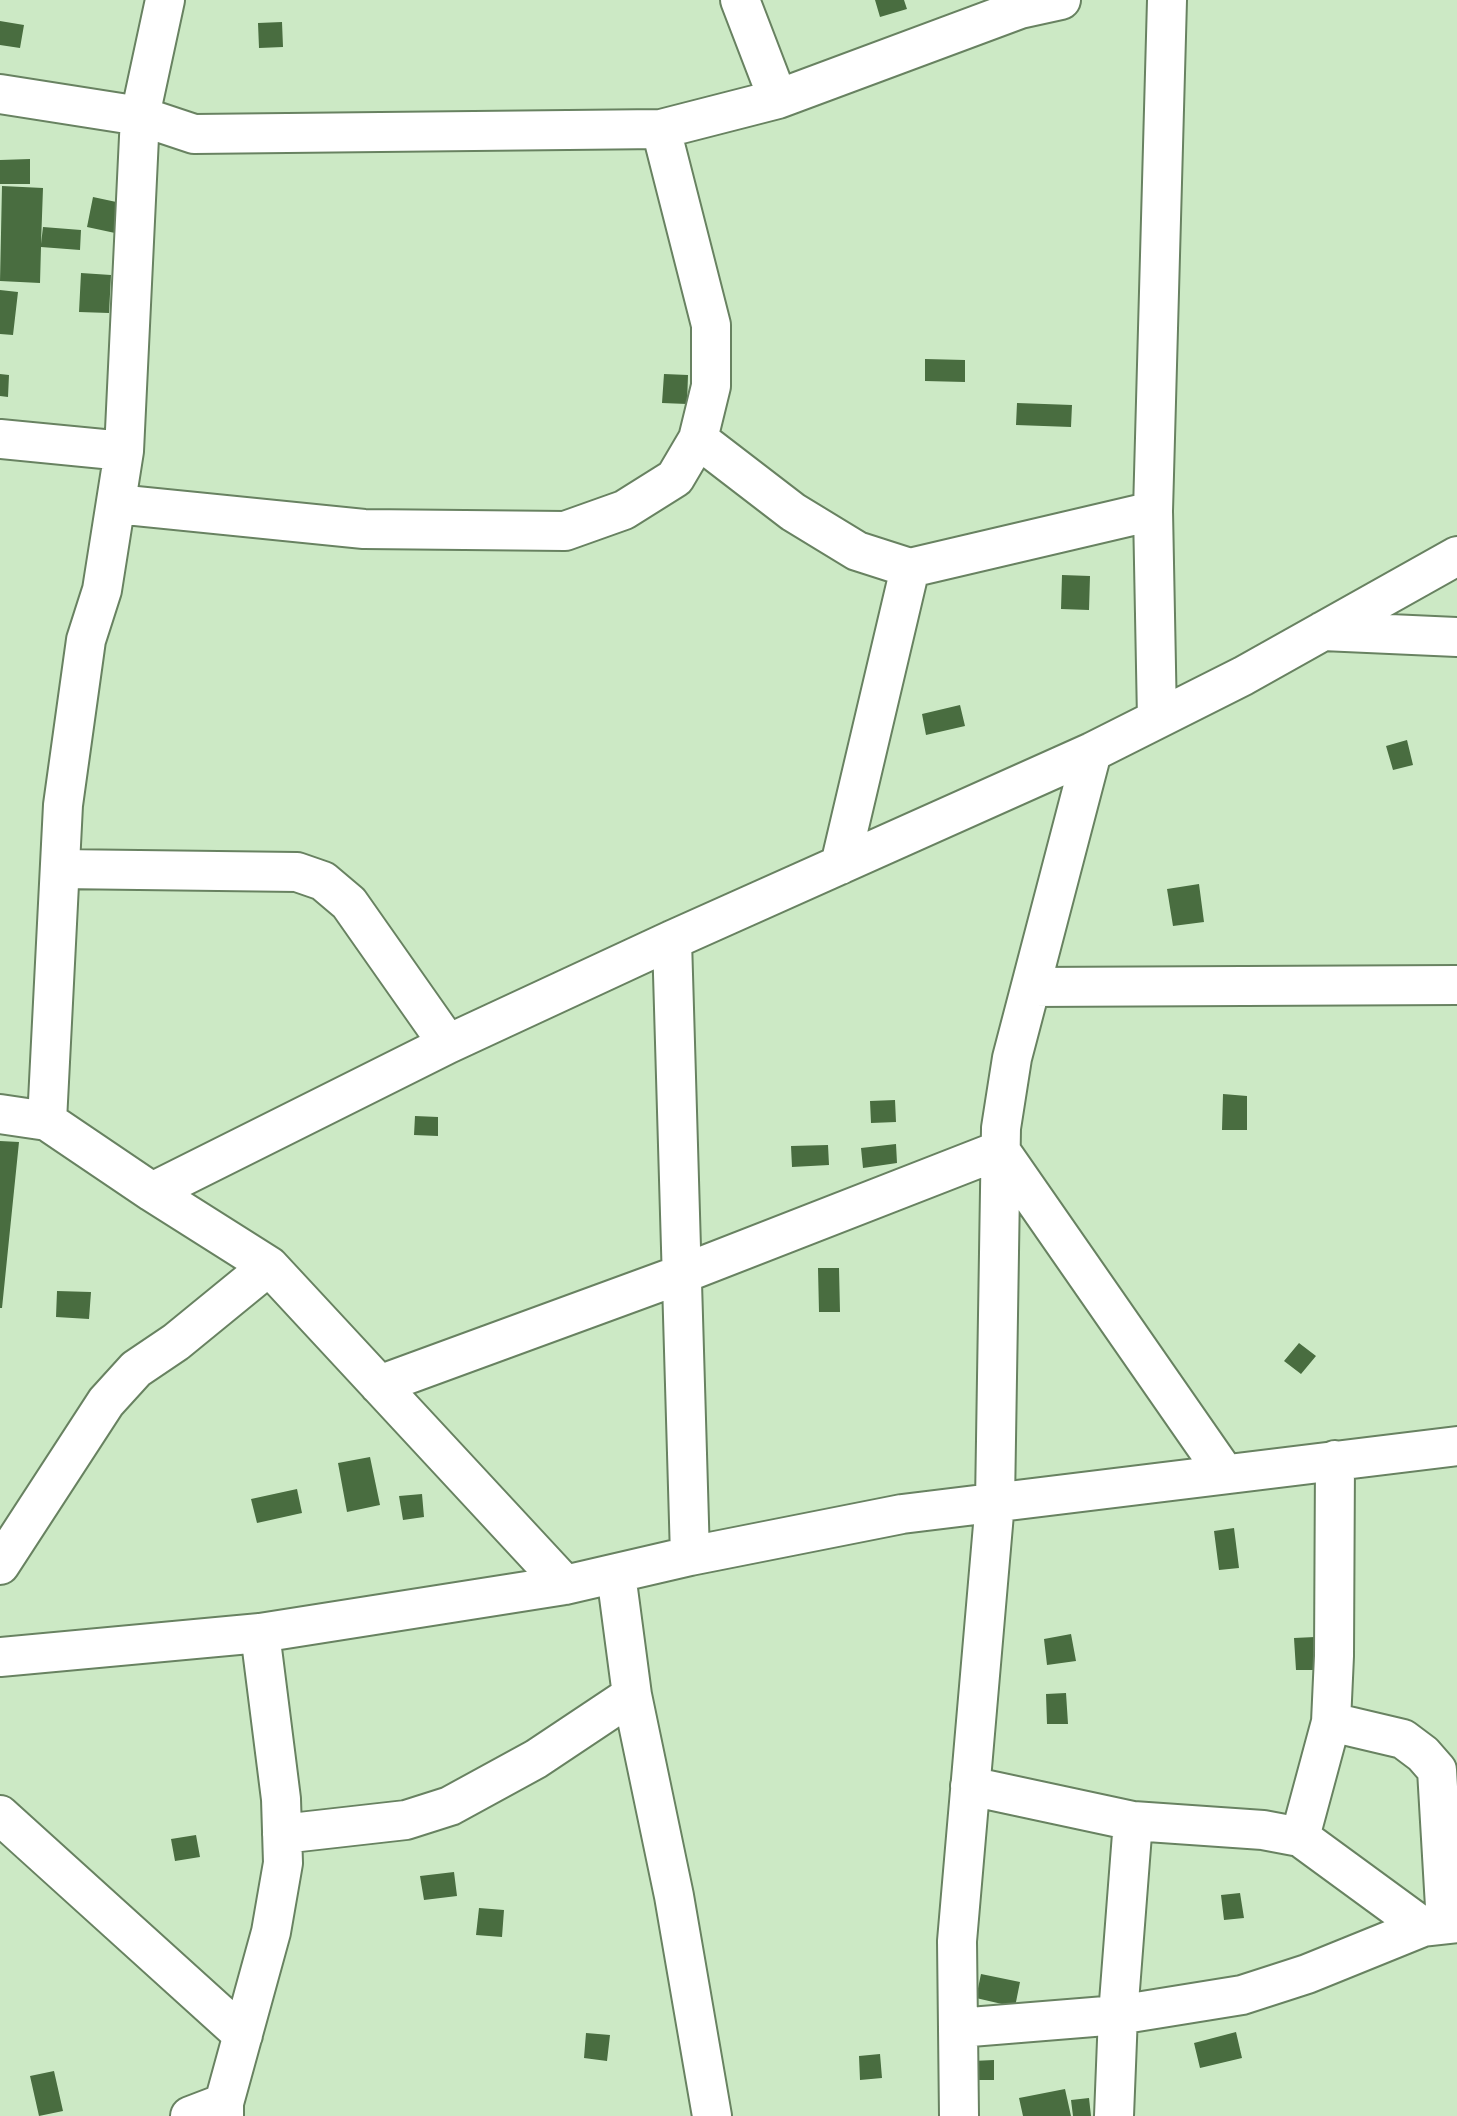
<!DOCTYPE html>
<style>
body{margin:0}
canvas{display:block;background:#cce9c5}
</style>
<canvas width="1457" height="2116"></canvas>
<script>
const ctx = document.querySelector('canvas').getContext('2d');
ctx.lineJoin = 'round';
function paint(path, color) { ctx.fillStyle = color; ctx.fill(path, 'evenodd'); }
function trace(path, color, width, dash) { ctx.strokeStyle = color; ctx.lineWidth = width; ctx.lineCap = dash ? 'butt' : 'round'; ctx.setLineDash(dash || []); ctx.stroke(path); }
paint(new Path2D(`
 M875,0H904L907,9L880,17Z
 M0,21L24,25L20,48L0,45Z
 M282,22L283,47L259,48L258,23Z
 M30,159V184H0V160Z
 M2,186L43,188L41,244L43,227L81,230L80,250L41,247L40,283L0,281Z
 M93,197L121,203L115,233L87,227Z
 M81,273L111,275L109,313L79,312Z
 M0,290L18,292L13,335L0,334Z
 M925,359L965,360V382L925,381Z
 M0,374L9,375L8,397L0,396Z
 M664,374L688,375L687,404L662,403Z
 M1017,403L1072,405L1071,427L1016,425Z
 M1062,575L1090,576L1089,610L1061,609Z
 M960,705L965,726L926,735L922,714Z
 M1407,740L1413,765L1393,770L1386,746Z
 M1199,884L1204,922L1173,926L1167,889Z
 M1223,1094L1247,1096V1130H1222Z
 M895,1100L896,1122L871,1123L870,1101Z
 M415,1116L438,1117V1136L414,1135Z
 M0,1141L19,1142L2,1308H0Z
 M896,1144L897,1163L863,1168L861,1148Z
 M828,1145L829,1165L792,1167L791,1146Z
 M818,1268H839L840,1312H819Z
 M57,1291L91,1292L89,1319L56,1317Z
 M1299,1343L1316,1356L1301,1374L1284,1361Z
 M370,1457L380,1505L347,1512L338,1463Z
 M297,1489L302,1513L257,1523L251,1499Z
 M422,1494L424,1517L403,1520L399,1496Z
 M1234,1528L1239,1568L1219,1570L1214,1531Z
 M1071,1634L1076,1661L1047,1665L1044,1639Z
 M1315,1637L1316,1670H1296L1294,1638Z
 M1066,1693L1068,1724H1047L1046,1694Z
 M196,1835L200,1857L175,1861L171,1839Z
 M454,1872L457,1896L424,1900L420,1876Z
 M1240,1893L1244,1918L1224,1920L1221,1895Z
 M479,1908L504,1910L502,1937L476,1935Z
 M981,1974L1020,1982L1015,2007L976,1998Z
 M1236,2032L1242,2058L1200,2068L1194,2043Z
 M586,2033L610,2035L607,2061L584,2058Z
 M880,2054L882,2078L860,2080L859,2056Z
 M994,2060V2080H972V2061Z
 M54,2071L63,2111L39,2116L30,2076Z
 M1065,2089L1071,2116H1023L1019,2098Z
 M1089,2098L1091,2116H1073L1071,2100Z`), '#496d40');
const minor = new Path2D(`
 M740,0L778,99
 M0,94L140,116L194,134L661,129L778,99L1020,9L1061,0
 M0,439L124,451
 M698,439L793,512L857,551L910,568L1153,511
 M116,504L364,529L565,531L624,510L675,478L698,439L711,386V325L661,129
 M1323,631L1457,637
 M1157,719L1153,511L1167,0
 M840,865L910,568
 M60,869L297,872L323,881L349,903L448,1044
 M672,940L690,1556
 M1031,987L1457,985
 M0,1114L47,1121L152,1192L269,1266L565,1585
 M47,1121L63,805L86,640L102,590L124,451L140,116L165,0
 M152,1192L448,1044L672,940L1092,752L1243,676L1457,556
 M379,1385L682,1274L1000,1150L1225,1474
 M0,1565L106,1402L136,1369L176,1342L269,1266
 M616,1574L632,1695L674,1896L712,2116
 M0,1657L260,1633L565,1585L690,1556L902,1514L1457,1446
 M1331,1722L1403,1739L1423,1754L1437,1770L1446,1924
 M970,1786L1133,1821L1263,1830L1300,1837L1423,1927
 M0,1815L243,2035
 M282,1834L406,1820L450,1806L536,1759L632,1695
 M1300,1837L1331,1722L1334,1656L1335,1460
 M958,2028L1118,2015L1242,1995L1307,1974L1423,1927L1457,1923
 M190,2116L224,2103
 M224,2116V2103L271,1932L283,1863L281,1799L260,1633
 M959,2116L957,1941L995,1502L1001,1128L1012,1058L1092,752
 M1114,2116L1118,2015L1133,1821`);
trace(minor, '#688261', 42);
trace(minor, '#fff', 38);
</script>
